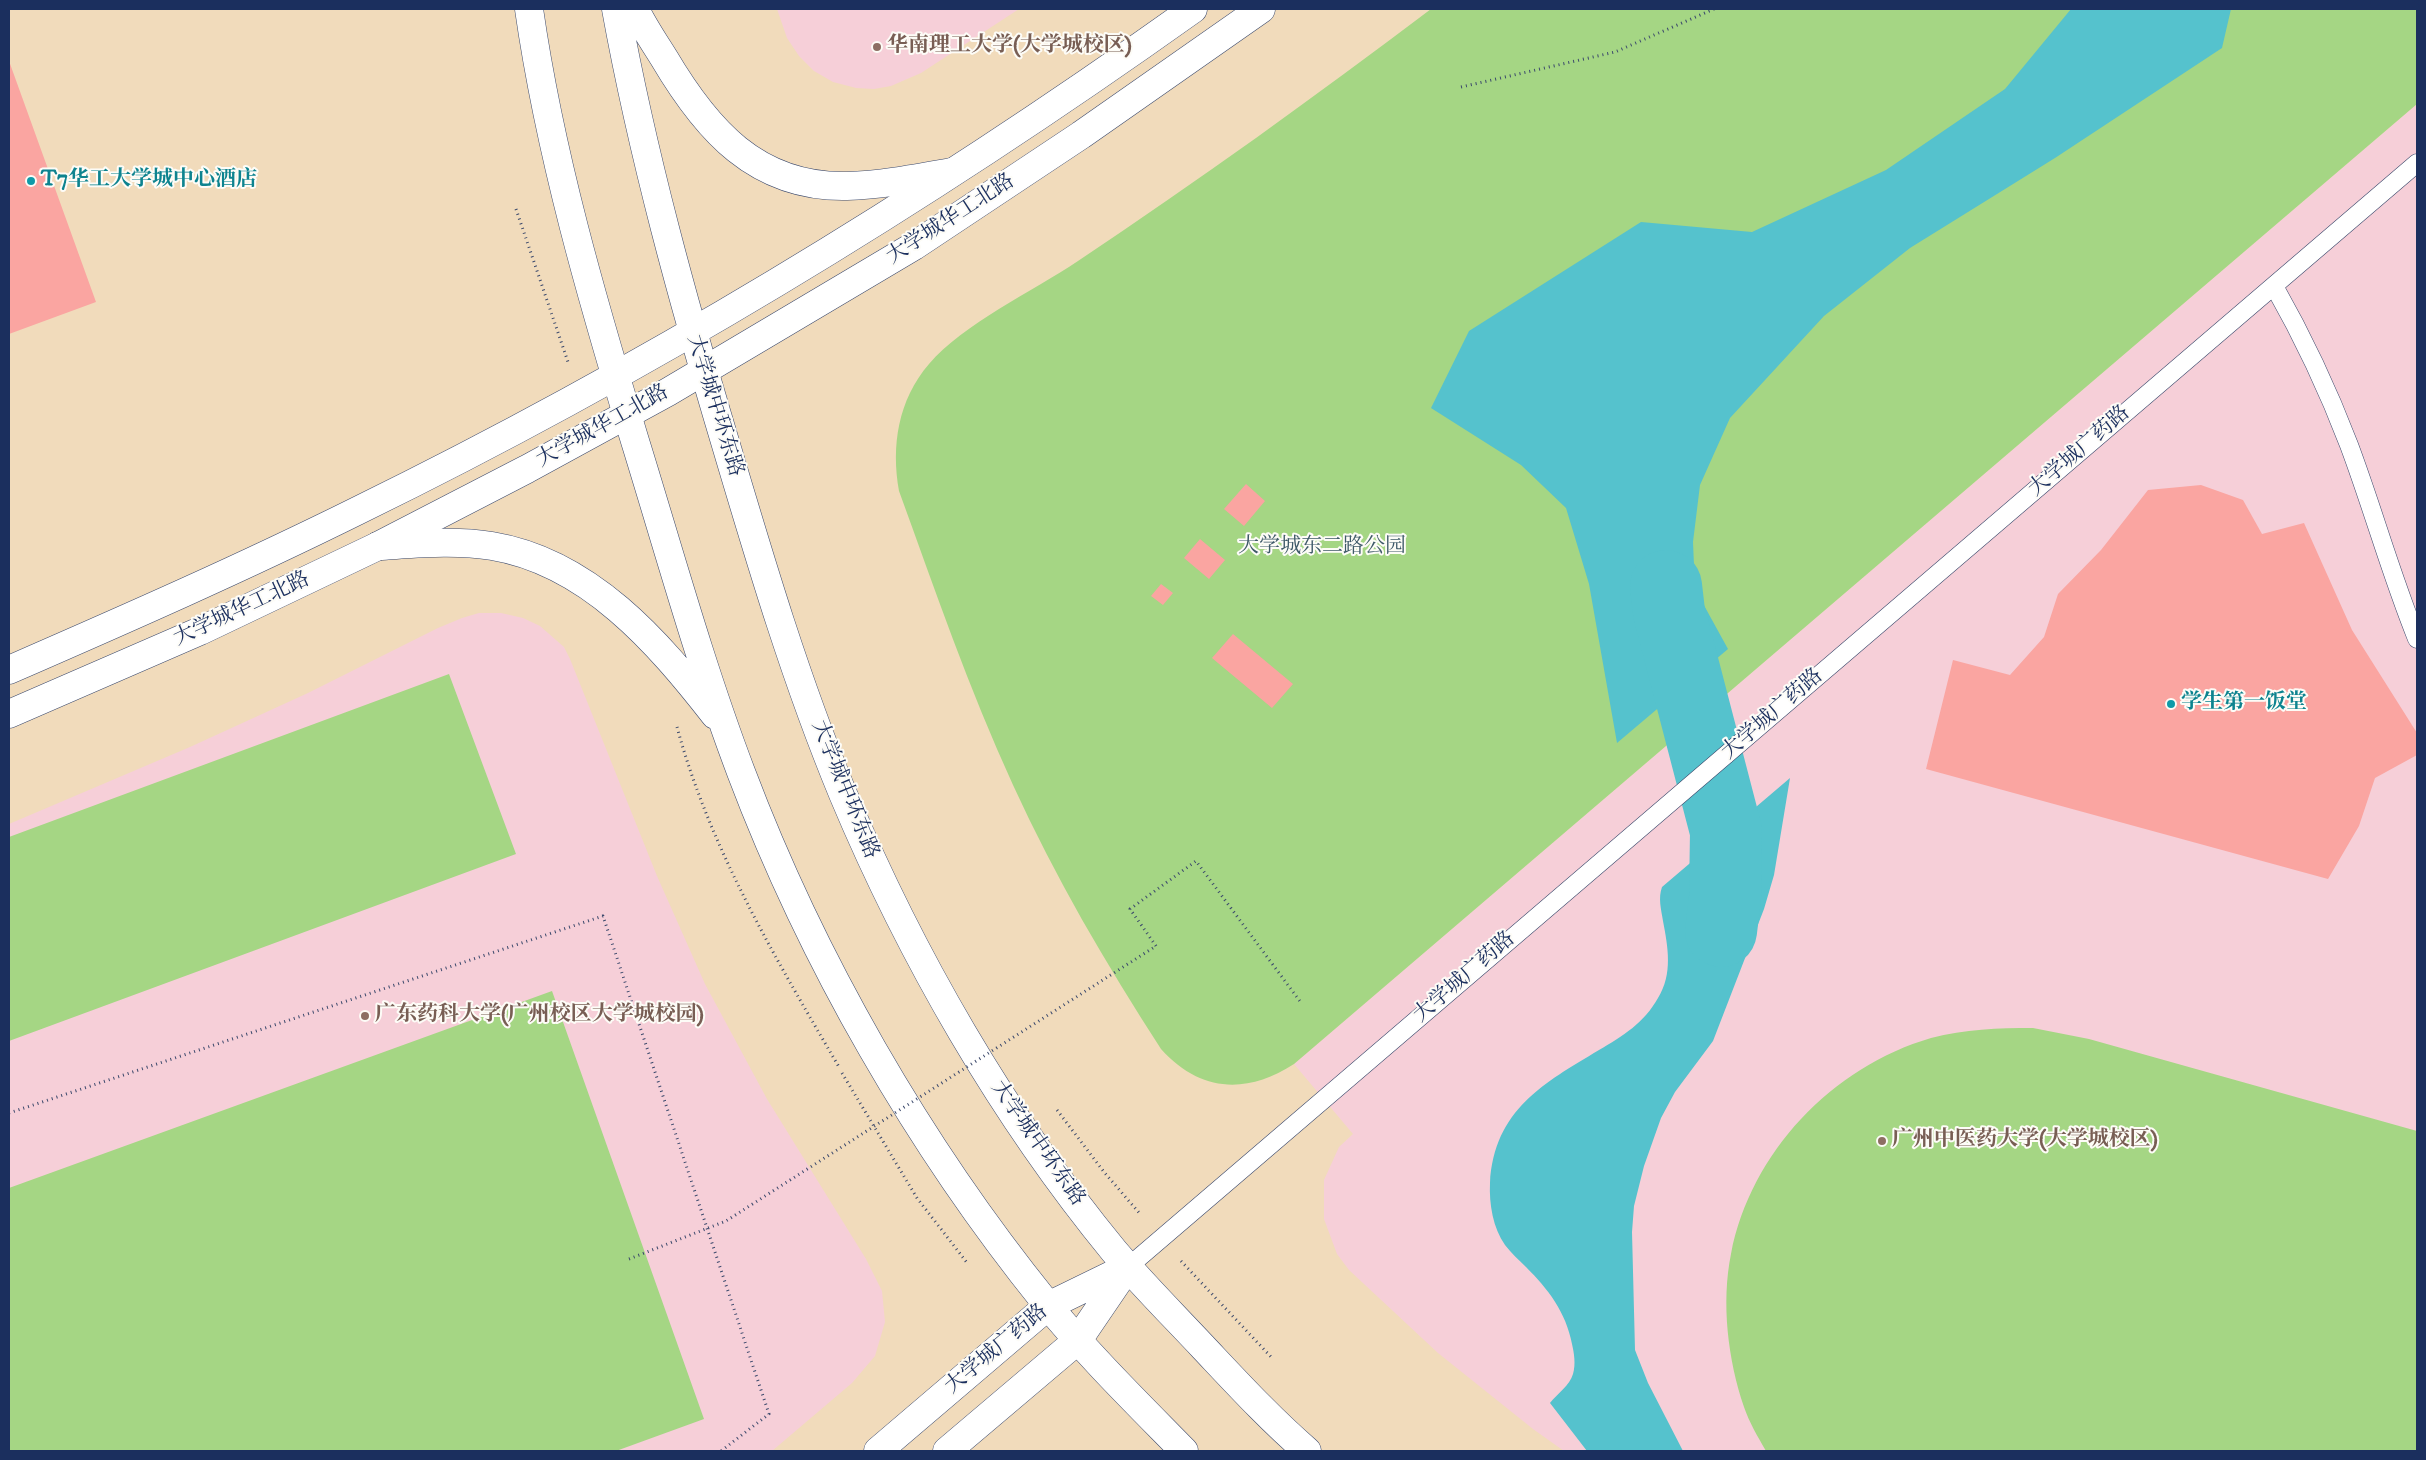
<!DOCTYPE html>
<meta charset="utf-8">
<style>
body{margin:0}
#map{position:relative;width:2426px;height:1460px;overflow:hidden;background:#f1dbbb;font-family:"IM FELL DW Pica",serif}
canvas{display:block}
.frame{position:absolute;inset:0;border:10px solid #1b2f5e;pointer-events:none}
</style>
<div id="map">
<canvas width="2426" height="1460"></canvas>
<div class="frame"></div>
</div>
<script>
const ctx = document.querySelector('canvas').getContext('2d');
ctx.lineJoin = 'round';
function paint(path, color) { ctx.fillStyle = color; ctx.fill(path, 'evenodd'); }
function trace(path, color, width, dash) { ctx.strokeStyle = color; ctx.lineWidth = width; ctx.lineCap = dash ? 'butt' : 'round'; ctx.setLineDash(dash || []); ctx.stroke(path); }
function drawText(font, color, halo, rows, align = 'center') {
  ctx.font = font + ' "IM FELL DW Pica","Noto Serif SC",serif'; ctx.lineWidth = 4; ctx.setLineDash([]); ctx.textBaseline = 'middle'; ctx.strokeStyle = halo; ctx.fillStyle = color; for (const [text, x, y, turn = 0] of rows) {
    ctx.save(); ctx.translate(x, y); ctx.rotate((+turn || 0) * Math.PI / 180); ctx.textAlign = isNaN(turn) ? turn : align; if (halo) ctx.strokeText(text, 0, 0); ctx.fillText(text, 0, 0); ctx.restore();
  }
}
paint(new Path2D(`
 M777,9H1019L921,73L891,86L874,89L856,88L833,82L814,71L799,56L787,38Z
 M2417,104V1451H1564L1533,1429L1438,1353L1349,1270L1337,1254L1324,1219V1180L1339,1147L1353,1134L1294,1064Z
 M479,613H501L523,618L540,626L564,647L570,659L657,876L705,984L767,1099L866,1259L882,1291L885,1322L875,1356L852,1383L772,1451H9V824L190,747L308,693L438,628L462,618Z`), '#f6cfd8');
paint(new Path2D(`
 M1431,9H2417V104L1294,1064C1246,1095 1200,1092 1161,1049C1106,964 1055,877 1013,785C969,689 935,590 899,491C891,446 898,400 929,364C963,324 1033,291 1078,261C1198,181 1316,96 1431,9Z
 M449,674L516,854L9,1041V837Z
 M552,991L704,1419L616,1451H9V1188Z
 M2033,1028L2089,1039L2417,1131V1451H1766C1758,1437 1749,1422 1744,1407C1728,1360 1721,1303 1731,1254C1751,1152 1832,1067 1931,1038C1965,1029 1998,1028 2033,1028Z`), '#a5d684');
paint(new Path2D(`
 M2071,9H2231L2222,48L2055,158L1910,248L1824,316L1730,418L1700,485L1693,542L1695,589L1728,649L1617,743L1589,584L1566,508L1521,465L1431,408L1469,331L1641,222L1752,232L1886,170L2005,89Z
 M1790,778L1774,875L1764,909L1713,1041L1675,1092L1661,1118L1644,1166L1634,1206L1632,1232L1635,1350L1648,1383L1683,1451H1587L1550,1403C1557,1394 1570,1385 1573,1374C1576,1364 1574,1353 1572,1344C1566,1312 1548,1289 1526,1267C1519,1260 1511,1253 1505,1245C1493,1228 1489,1204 1490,1183C1494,1110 1544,1083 1599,1050C1623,1036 1644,1023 1658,998C1673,974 1668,947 1663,921C1661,909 1658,898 1662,887Z`), '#55c2cd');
trace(new Path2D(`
 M1666,586L1669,612L1726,831L1725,898L1721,931`), '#55c2cd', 72);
paint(new Path2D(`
 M9,61L96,302L9,334Z
 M1246,484L1265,501L1244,526L1224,509Z
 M2201,485L2243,500L2262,534L2304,523L2352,630L2417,733V755L2375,778L2359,826L2328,879L1926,769L1953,660L2010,675L2044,637L2058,594L2101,550L2148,490Z
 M1200,539L1225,560L1209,579L1184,558Z
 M1161,584L1173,593L1163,605L1151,596Z
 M1233,634L1293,684L1272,708L1212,658Z`), '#faa5a1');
const lane = new Path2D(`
 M2274,286C2303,337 2328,390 2349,445C2373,509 2391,575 2417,639
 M1128,1267L2417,163`);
const secondary = new Path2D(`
 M9,670C126,619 242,568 357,511C649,368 928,198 1193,9
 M9,714L200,631L378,546L527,469L668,392L914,246L1081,135L1261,9
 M878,1451L1048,1306L1128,1267
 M947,1451L1078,1340L1127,1268`);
const primary = new Path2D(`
 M529,9C550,155 592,299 635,441C669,551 700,664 741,772C812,960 919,1146 1046,1303C1088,1355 1137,1403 1184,1451
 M616,9C643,157 683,301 726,445C761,563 796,681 843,794C911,956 1003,1116 1114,1251C1142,1284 1173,1315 1203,1347C1237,1383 1270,1419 1307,1451
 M635,9C643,26 654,42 664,58C706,129 756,188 847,186C882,185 918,178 952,172
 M378,546C415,544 454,540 492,546C589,562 658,642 715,715`);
trace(lane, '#3b496c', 19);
trace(secondary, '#3b496c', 29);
trace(primary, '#3b496c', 29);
trace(new Path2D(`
 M1461,87L1615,52L1714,9
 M516,209L568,362
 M677,727C710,849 776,959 839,1067
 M1156,946L1130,909L1196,861L1302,1004
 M842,1073L917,1198L968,1264
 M1057,1110L1104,1172L1141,1215
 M9,1113L603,916L769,1414L721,1451
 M1181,1261L1273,1359`), '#3b496c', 3, [1, 4]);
trace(lane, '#fff', 18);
trace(secondary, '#fff', 28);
trace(primary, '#fff', 28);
trace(new Path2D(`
 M629,1259L726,1221L1156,946`), '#3b496c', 3, [1, 4]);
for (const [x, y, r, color] of [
 [877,47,5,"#8d6e63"],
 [31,181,5,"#0f9aa8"],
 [2171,704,5,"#0f9aa8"],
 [365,1016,5,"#8d6e63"],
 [1882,1141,5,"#8d6e63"]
]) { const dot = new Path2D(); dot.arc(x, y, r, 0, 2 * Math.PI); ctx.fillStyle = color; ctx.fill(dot); trace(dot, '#fdfcf7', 2); }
drawText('bold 21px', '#785e54', '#fdfcf7', [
 ["华南理工大学(大学城校区)",887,47],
 ["广东药科大学(广州校区大学城校园)",375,1016],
 ["广州中医药大学(大学城校区)",1892,1141]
], 'left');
drawText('bold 21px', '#0d838f', '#fdfcf7', [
 ["T7华工大学城中心酒店",41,181],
 ["学生第一饭堂",2181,704]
], 'left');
drawText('21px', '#1b2f5e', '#fdfcf7', [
 ["大学城华工北路",951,220,-33],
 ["大学城中环东路",714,406,73],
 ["大学城华工北路",603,427,-29],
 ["大学城广药路",2080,452,-41],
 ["大学城华工北路",242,610,-25],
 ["大学城广药路",1773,715,-41],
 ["大学城中环东路",844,790,68],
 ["大学城广药路",1465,978,-41],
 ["大学城中环东路",1037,1144,55],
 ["大学城广药路",997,1350,-40]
]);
drawText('21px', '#3e5968', '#fdfcf7', [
 ["大学城东二路公园",1322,548]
]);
</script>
